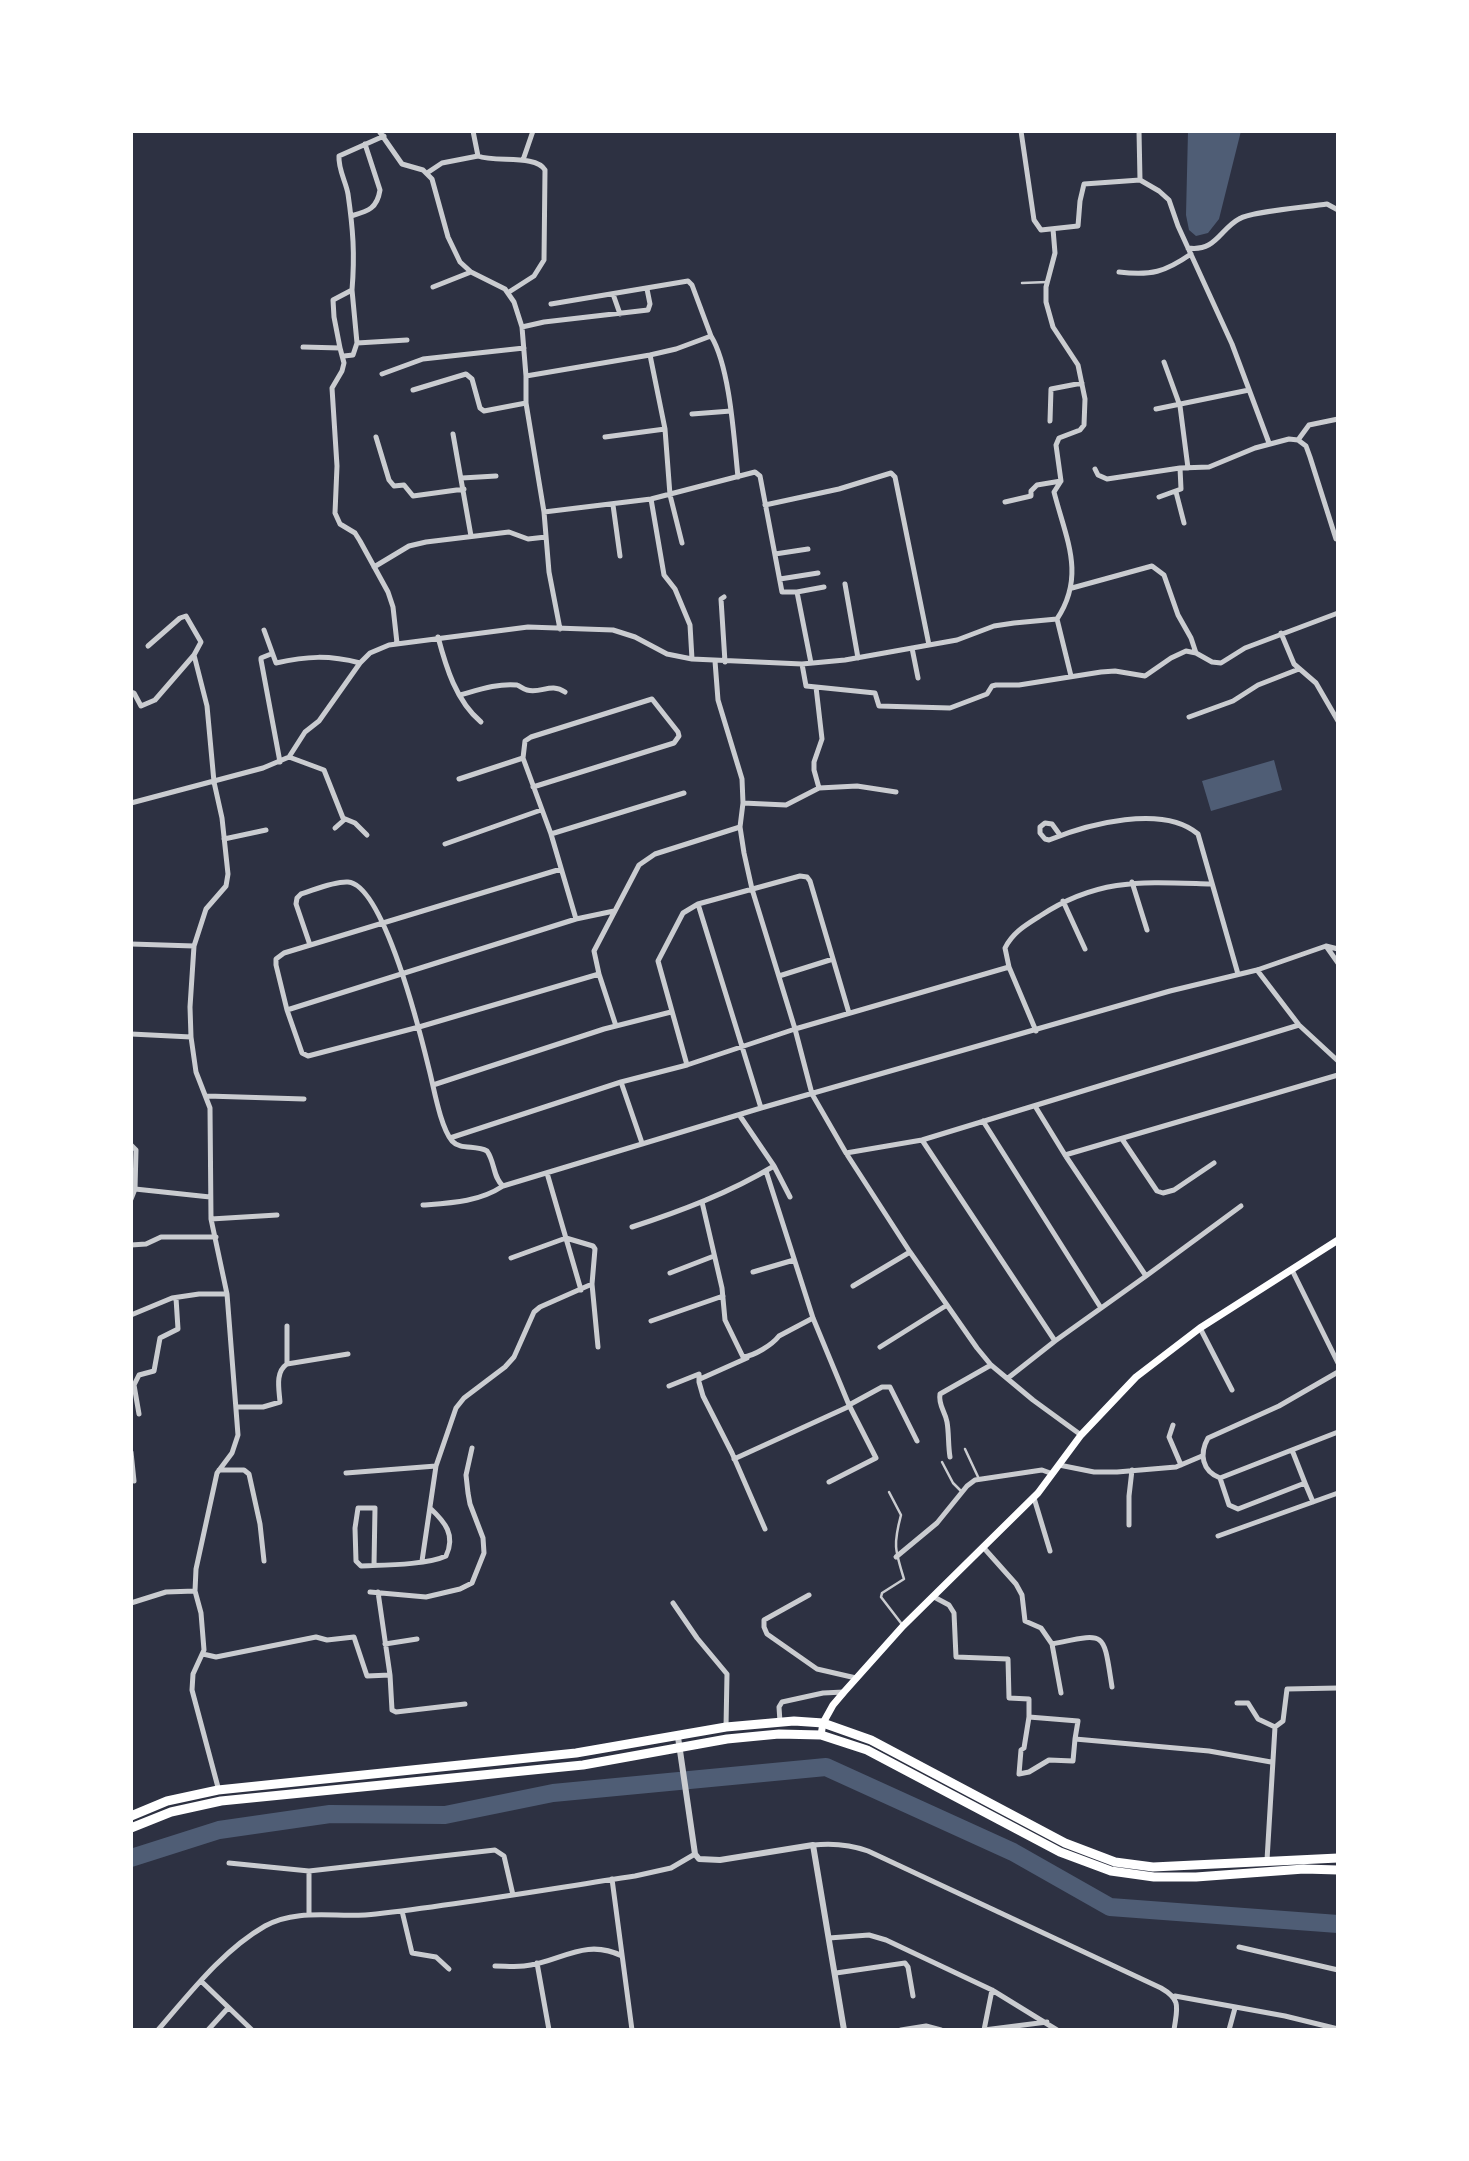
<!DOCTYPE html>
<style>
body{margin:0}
#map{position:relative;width:1469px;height:2161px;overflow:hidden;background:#2d3142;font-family:"Nunito Sans",sans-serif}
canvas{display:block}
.frame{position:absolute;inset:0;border:133px solid #fff;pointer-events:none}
</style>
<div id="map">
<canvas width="1469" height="2161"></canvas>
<div class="frame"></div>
</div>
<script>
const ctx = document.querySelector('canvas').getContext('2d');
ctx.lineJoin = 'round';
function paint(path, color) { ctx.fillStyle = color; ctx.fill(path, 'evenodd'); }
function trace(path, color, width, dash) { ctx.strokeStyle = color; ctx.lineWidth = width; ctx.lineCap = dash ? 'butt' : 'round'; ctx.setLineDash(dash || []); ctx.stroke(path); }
paint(new Path2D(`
 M1188,131H1241L1219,219L1208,233L1196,236L1189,230L1186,215Z
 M1274,760L1282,790L1211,811L1202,781Z`), '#4f5d75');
trace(new Path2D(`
 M131,1858L219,1830L330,1814L445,1815L553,1793L826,1767L1013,1852L1110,1907L1338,1924`), '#4f5d75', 18);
trace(new Path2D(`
 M1022,283L1047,282
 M965,1449L979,1479
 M942,1462L953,1483L961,1491
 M889,1492L901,1515C893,1545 895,1550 904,1579L882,1593L881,1597L901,1623`), '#caccd0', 2.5);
trace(new Path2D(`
 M379,131L402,164L423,170L432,179L448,237L460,262L471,272L505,289L514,302L522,327L526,376V403L544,512L549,572L560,629
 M473,131L478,156C495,163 536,154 545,170L544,260L534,276L509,292
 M1021,131L1034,220L1041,230L1078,226L1080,201L1084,184L1140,180L1159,191L1169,200L1178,226L1232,344L1269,443
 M1139,131L1140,180
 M523,160L533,131
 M427,173L442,163L478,156
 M351,216C368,211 377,209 380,190L365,144
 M1053,229L1055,253L1046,287V302L1053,327L1078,365L1085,399L1084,425L1080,430L1059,438L1056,445L1061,481L1054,492C1066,539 1086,575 1057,619
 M1188,248C1216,252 1220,229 1239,219C1252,211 1309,207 1327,204L1338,210
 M1119,272C1151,276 1165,272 1191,254
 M433,287L471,272
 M352,290L357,343
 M613,294L620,314
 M551,304L688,281L692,285L711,336
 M522,327L544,322L648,310L650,304L647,289
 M303,347L340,348L344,363L342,371L332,388L337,466L335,513L340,524L355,533L360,541L388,592L393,607L397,643
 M340,348L334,317L333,300L352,290C355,254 353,229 348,194C346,182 338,169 339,156L384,136
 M650,355L665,429L670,495L682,543
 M344,356L353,355L357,343L407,340
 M1164,362L1180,406L1188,468
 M382,374L423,359L524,348
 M526,376L650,355L676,349L711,336C730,367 734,439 738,477
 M413,390L466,374L472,379L480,408L484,411L526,403
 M1156,409L1249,390
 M692,414L731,411
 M1050,421L1051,389L1082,383
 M453,434L471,536
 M376,437L389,480L394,486L404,485L413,496L464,489
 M605,437L665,429
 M1298,440L1309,425L1338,419
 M1095,469L1098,475L1107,479L1180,468L1209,467L1255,448L1289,439L1298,440L1306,446L1310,457L1336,539H1338
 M462,478L496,476
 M1176,492L1184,523
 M1159,497L1181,489L1180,468
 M651,499L664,575L675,589L690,625L692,659
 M1005,502L1031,496V491L1037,485L1061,481
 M613,505L620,556
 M765,505L839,489L891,473L895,477L929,645
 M544,512L651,499L755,472L760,476L782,592H797L824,587
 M775,554L808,549
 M374,567L409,546L426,542L509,532L528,539L546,537
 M780,579L818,573
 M845,584L858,658
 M1072,588L1152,566L1164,575L1178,615L1191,638L1196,653
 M797,592L811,663
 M724,597L721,599L725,662
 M1057,619L1071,676
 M264,630L276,663C307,656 329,655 360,663
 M1281,633L1294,664L1316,683L1338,721
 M438,637C446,667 456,701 481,722
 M148,646L180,618L186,616L201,642L194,655L207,706L214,782L222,818L228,874L226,886L206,909L194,946L190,1007L191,1037L196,1072L210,1108L211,1219L227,1294L238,1435L232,1453L217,1473L196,1569L195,1591L201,1613L204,1650L193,1674L192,1690L219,1791
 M912,648L918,678
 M271,654L261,658V660L280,762
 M715,661L718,700L742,779L743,803L740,827L744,853L752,889L795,1029L812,1094L846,1153L910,1252L977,1348L991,1365L1033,1400L1081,1435
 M816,687L875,693L879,706L950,708L987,694L992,686L996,685H1019L1101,672L1115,671L1145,676L1171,658L1186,651L1196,653L1212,662L1221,663L1245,648L1338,613
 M131,692L134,693L141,706L155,700L194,655
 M460,695C478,690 498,683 517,685C520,686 523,689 527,690C541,694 551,682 565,692
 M1189,717L1233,701L1258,685L1299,669
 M289,757L324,770L343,818L355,823L367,835
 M459,779L523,758
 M533,787L674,743L679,736L678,732L652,699L531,737L525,741L523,758L551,834L576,919
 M819,788L857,786L896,792
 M131,803L263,768L289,757L305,732L319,721L360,663L370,653L389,645L528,627L613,630L635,637L667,654L692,659L802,664L845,660L957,640L994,626L1014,623L1057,619
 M743,803L786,805L819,788L814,770V762L822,739L816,687L806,686L802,664
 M335,828L344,820
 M551,834L684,793
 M1060,835L1052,824L1045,823L1040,827V833L1045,839L1049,840C1088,824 1163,804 1198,834L1238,974
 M224,839L266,830
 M445,844L541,810
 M561,869L284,953L276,959V965L287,1010L576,919L614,911
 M1132,882L1147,930
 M1063,901L1085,949
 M698,904L761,1108
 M131,944L194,946
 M310,945L296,904L297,898L301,894C314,890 334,881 348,882C384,885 421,1036 429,1069C434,1088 440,1126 452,1141C460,1150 476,1145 487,1151C495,1162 493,1178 503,1186L761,1108L1170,991L1257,970L1326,946
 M1338,949L1326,946L1338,963
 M1257,970L1299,1025L1338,1061
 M779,976L833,959
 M287,1010L302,1053L308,1056L419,1027L599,974
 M616,1026L599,974L594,951L639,865L655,854L740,827
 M1036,1031L1009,967L1005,948C1013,932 1026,925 1040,916C1099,877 1145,882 1211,884
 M131,1034L191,1037
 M687,1065L658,961L683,913L698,904L800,876L807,877L810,881L849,1013
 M621,1082L642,1143
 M433,1085L604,1029L671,1012
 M207,1096L304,1099
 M740,1116L774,1166L790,1197
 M983,1121L1101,1308
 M450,1138L621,1082L687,1065L795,1029L1009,967
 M1122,1139L1157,1191L1163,1193L1174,1190L1214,1163
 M922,1140L1055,1341
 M131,1145L136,1150L135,1189L131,1199
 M846,1153L922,1140L1299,1025
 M1065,1155L1338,1075
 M766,1171L813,1318L849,1405L876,1458L829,1482
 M547,1173L581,1290
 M135,1189L210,1197
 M702,1202L722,1288L725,1320L743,1357C754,1356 772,1345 779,1336L813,1318
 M423,1205C451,1203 479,1202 503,1186
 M211,1219L277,1215
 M632,1227C681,1211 729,1193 774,1166
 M131,1245L146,1244L161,1237H216
 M511,1258L566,1238L593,1246L595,1249L592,1284L598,1347
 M1292,1270L1338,1363
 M753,1272L794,1260
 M670,1273L714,1256
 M1146,1276L1241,1206
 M853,1286L910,1252
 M131,1315L172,1298L199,1294H227
 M651,1321L723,1296
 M1200,1328L1232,1390
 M880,1347L947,1305
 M287,1364L348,1354
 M1008,1378L1055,1341L1146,1276L1065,1155L1035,1106
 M700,1379L747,1358
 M669,1386L699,1374V1382L703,1396L732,1453L765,1529
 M849,1405L882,1387H890L917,1441
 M237,1407H263L280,1402C279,1389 275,1372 287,1364V1326
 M139,1414L134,1385L139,1375L154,1371L160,1338L178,1329L176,1298
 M1173,1425L1169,1437L1181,1465
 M1292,1450L1305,1483L1238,1509L1229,1505L1220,1478L1338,1432
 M131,1452L134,1481
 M950,1457C948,1445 949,1433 947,1422C945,1411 938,1405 940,1394L991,1365
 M734,1459L850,1406
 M1059,1465L1094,1472H1117L1176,1467L1202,1456
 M219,1470H244L249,1474L260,1524L264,1561
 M346,1473L436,1466
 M1220,1478C1202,1471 1199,1454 1208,1438L1279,1406L1338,1372
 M1305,1483L1313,1502
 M1034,1498L1050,1551
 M1129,1525V1496L1132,1470
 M1218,1536L1338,1493
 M983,1547L1016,1584L1022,1595L1025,1621L1041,1628L1052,1644L1061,1693
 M896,1557L937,1523L967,1486L975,1480L1042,1470L1053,1474
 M422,1561L436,1466L456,1408L464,1398L505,1367L514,1357L534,1312L540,1307L592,1284
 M374,1565L375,1508H358L355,1528L356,1561L361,1566C383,1565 427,1565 446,1556C456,1535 445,1522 430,1508
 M370,1592L426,1597L460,1589L472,1583L484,1553L483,1538L470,1504L468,1493L466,1475L472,1448
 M378,1592L390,1675L392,1710L396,1712L465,1704
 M809,1595L764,1620V1627L767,1634L817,1669L856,1678
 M934,1597L949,1605L954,1613L956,1657L1008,1659L1009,1698L1029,1699V1717L1078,1721L1075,1739L1209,1751L1271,1762
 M131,1603L166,1592L195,1591
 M673,1603L697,1638L727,1674L726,1727
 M385,1644L417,1639
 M1052,1644C1107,1633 1103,1630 1112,1687
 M203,1654L216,1657L316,1637L327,1640L354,1637L367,1676L390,1675
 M1237,1703H1248L1258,1719L1275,1727
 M1029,1717L1024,1748L1021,1750L1019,1774L1029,1772L1049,1760L1073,1761L1075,1739
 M780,1722L779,1707L782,1702L823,1693L844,1692
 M813,1845C832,1843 849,1844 868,1851L1161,1988C1182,2000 1177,2008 1174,2030
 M1267,1860L1275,1727L1283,1721L1287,1689L1338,1688
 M229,1863L309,1871L495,1850L504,1856L513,1895
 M612,1879L632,2030
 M402,1911L412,1953L436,1957L449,1969
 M309,1915V1871
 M829,1938L869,1935L886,1940L992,1990L1057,2030
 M1239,1947L1338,1970
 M537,1963L549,2030
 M495,1966C505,1966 514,1967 524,1966C559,1963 584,1937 622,1956
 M836,1973L905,1963L908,1967L913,1996
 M201,1981L252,2030
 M1175,1996L1285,2016L1338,2029
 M158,2030C190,1993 223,1950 265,1926C299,1907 340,1919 376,1914C463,1904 549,1889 635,1876L671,1868L695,1854
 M208,2030L228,2008
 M901,2030L926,2026L941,2030
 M984,2030L1047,2022
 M984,2030L992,1990
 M1229,2030L1235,2008`), '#caccd0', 5);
trace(new Path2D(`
 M678,1737L695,1854L699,1859L720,1860L813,1845L844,2030`), '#caccd0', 6);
trace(new Path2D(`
 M821,1735L823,1723L833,1705L844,1692L903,1626L1038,1493L1081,1435L1136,1377L1200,1328L1338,1240`), '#fff', 7);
trace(new Path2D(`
 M131,1816L167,1801L218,1790L576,1753L726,1727L794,1721L823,1723L871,1740L1065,1843L1115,1862L1153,1867L1338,1858
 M131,1828L171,1812L221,1801L583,1765L727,1739L779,1734L821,1735L867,1750L1060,1852L1111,1871L1154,1877H1196L1304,1869L1338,1870`), '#fff', 9);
</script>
